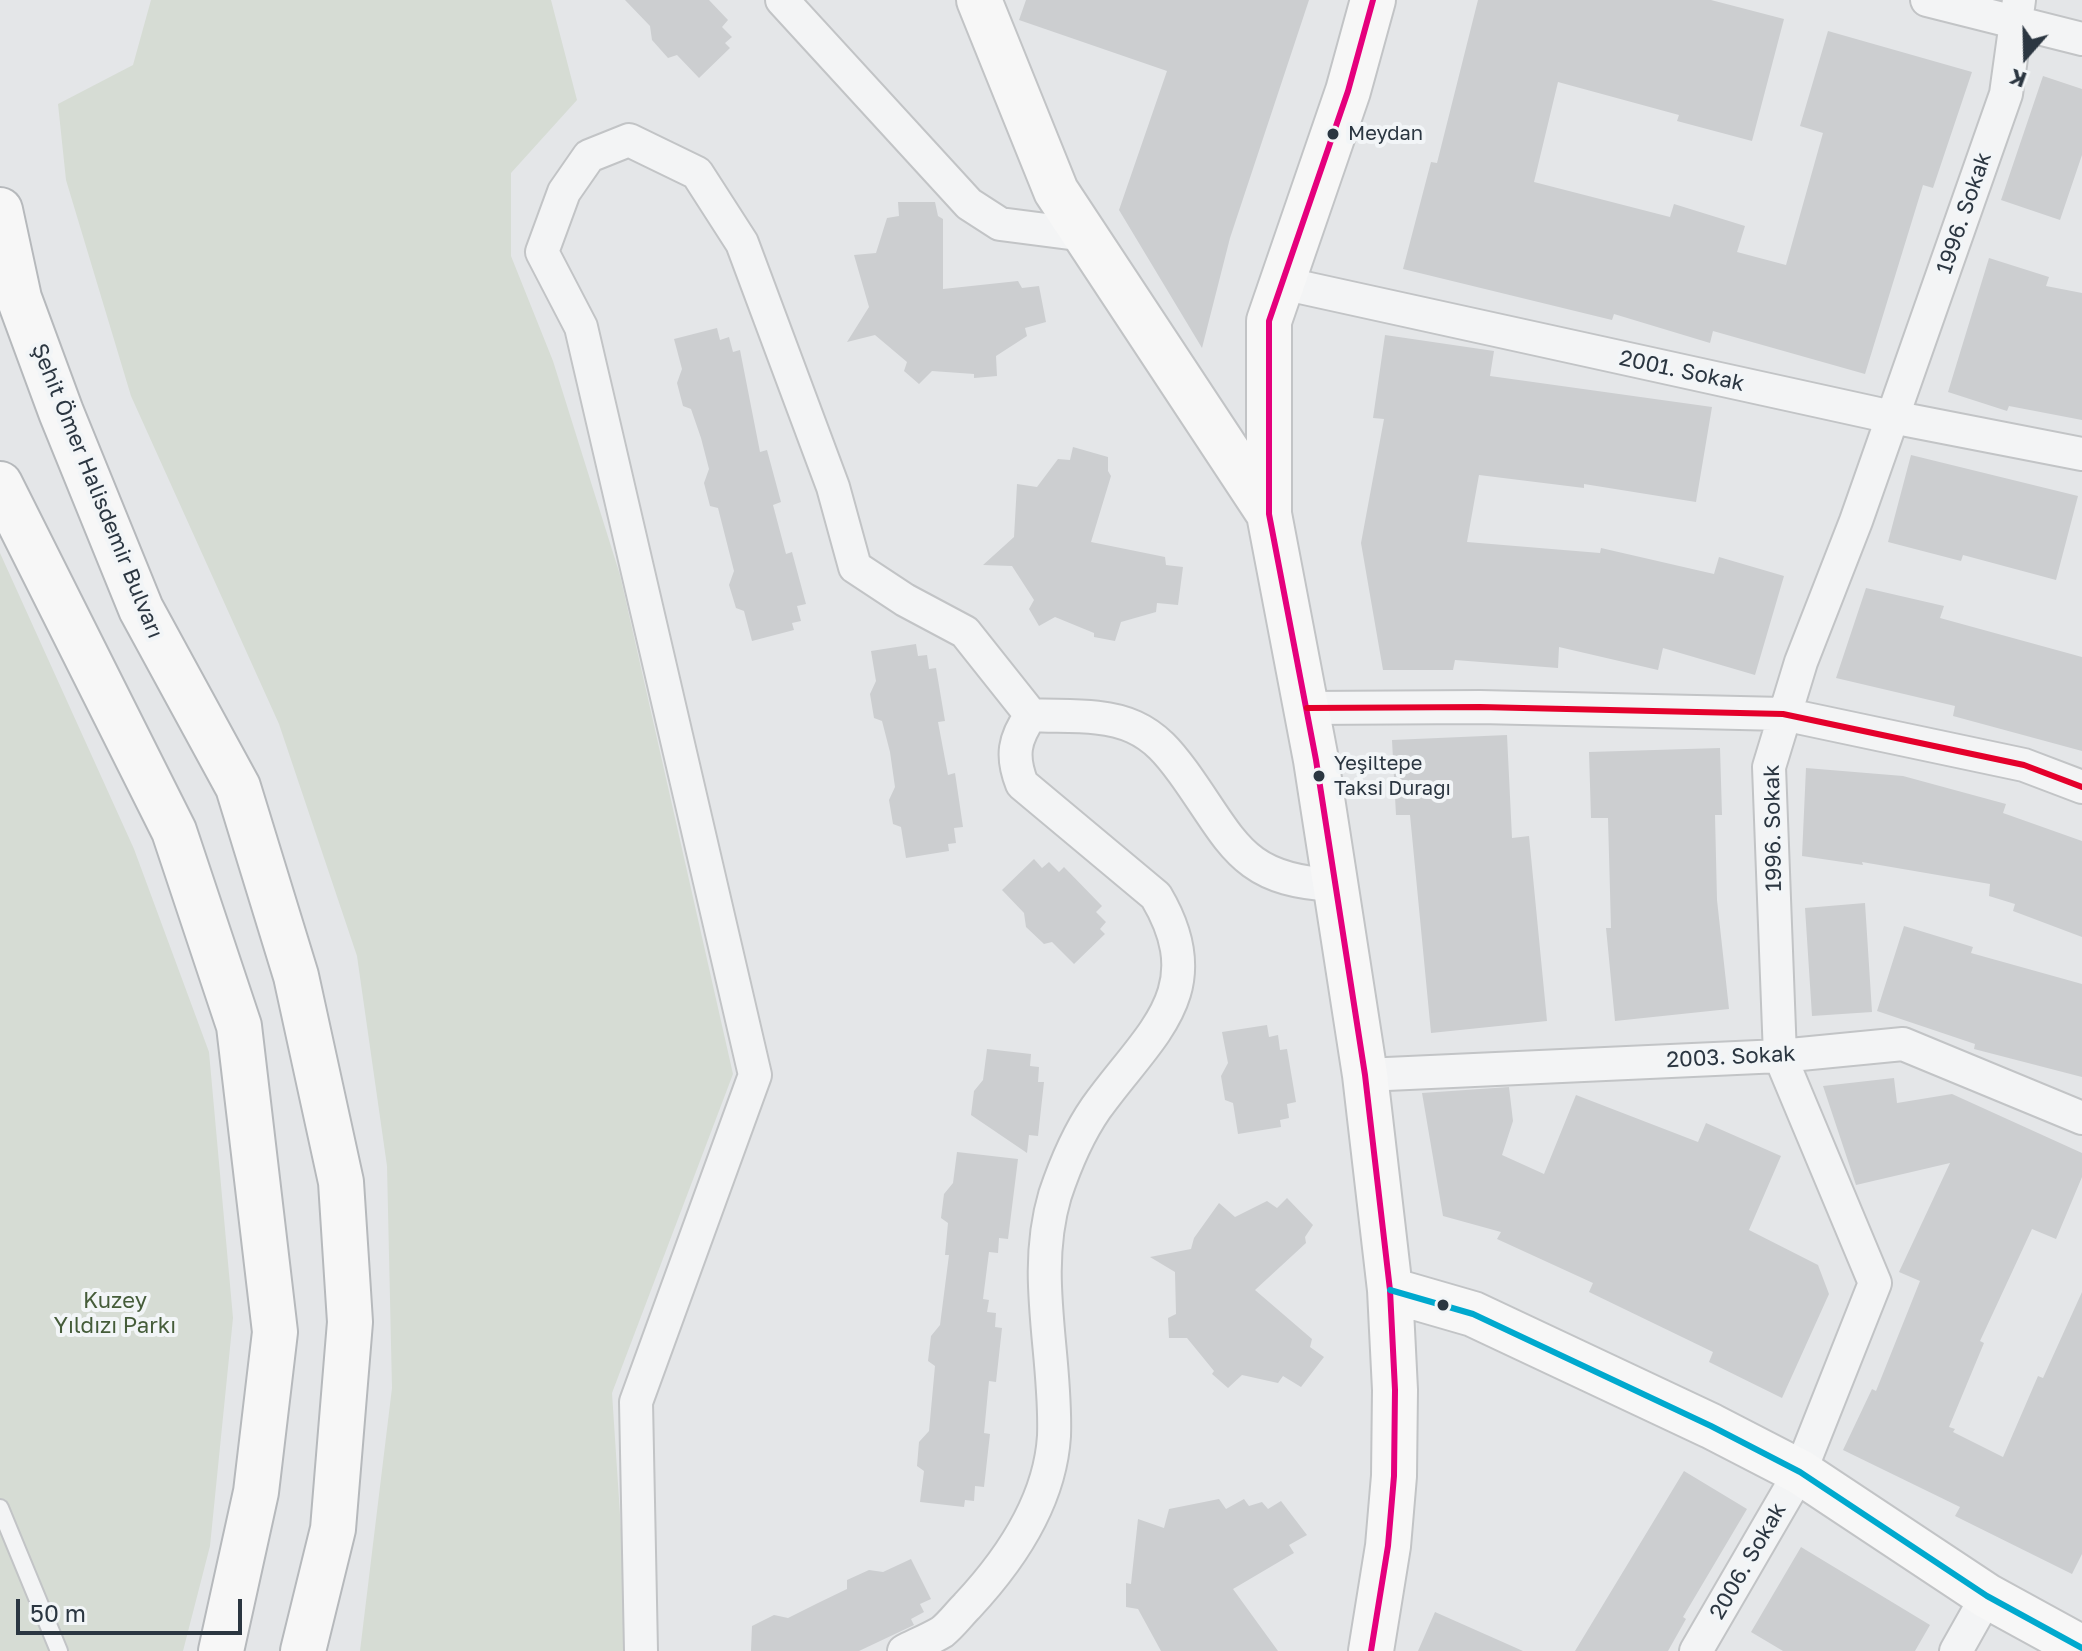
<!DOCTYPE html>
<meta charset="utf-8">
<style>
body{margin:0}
#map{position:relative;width:2082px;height:1651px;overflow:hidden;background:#e4e6e8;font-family:"Golos Text",sans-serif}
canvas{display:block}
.north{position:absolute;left:1986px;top:16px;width:80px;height:80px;-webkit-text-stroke:6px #f2f5f7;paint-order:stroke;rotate:200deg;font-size:22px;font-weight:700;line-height:32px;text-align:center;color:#2b3641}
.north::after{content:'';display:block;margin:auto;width:28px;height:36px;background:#2b3641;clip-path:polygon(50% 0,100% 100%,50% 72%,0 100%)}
.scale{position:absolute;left:16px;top:1599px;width:226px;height:36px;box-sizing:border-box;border:4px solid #2b3641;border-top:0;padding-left:10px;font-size:24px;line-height:28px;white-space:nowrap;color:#2b3641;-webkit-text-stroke:6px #f2f5f7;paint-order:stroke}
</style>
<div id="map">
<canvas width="2082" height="1651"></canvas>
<div class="north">K</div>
<div class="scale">50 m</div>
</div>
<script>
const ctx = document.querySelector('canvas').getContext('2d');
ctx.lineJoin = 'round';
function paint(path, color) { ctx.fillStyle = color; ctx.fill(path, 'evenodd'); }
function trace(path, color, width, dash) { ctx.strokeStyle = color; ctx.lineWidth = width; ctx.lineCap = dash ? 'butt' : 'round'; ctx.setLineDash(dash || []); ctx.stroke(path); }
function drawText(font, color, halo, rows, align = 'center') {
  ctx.font = font + ' "Golos Text",sans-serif'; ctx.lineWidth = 8; ctx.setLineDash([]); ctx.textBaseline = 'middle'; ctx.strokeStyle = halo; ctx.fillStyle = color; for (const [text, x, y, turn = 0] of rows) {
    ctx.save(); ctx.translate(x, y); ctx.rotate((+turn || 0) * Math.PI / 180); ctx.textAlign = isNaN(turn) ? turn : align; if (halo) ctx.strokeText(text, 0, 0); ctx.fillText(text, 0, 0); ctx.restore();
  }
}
paint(new Path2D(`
 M151,0H551L577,100L511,173V256L553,361L620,575L733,1074L612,1393L629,1651H360L392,1388L387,1166L357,956L279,724L131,396L66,180L58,104L133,65Z
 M0,553L134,849L209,1052L233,1318L210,1546L183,1651H0Z`), '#d6dcd4');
paint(new Path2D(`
 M625,0H709L728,20L722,27L732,37L725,43L730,48L699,78L677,55L668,58L652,40L650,26Z
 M1026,0H1309L1230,238L1202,348L1119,210L1167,71L1019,20Z
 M1478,0H1711L1784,19L1752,141L1677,121L1679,115L1558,82L1534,182L1670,217L1674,204L1745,226L1737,252L1786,265L1823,133L1800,126L1828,31L1972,72L1933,188L1923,185L1865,374L1713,331L1710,343L1614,314L1612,320L1403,269L1431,162L1437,163Z
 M2043,76L2082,89V155L2060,220L2001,200Z
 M898,202H935L938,216L943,219V289L1018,281L1022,288L1039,286L1046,322L1025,328L1027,336L996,356L997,376L974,378V374L932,371L919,384L904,371L907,362L875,335L847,342L869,307L854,255L876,253L887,218L899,216Z
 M1989,258L2049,277L2046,286L2082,293V420L2009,406L2007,411L1948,392Z
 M717,328L720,340L729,337L733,352L740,350L760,452L767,450L781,502L773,505L786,554L792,552L806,604L797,606L801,621L792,623L794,630L752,641L744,611L736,608L729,585L734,571L718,508L710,506L704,483L709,469L701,438L691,409L683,406L677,383L682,369L674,339Z
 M1385,335L1494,351L1490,376L1712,407L1696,502L1584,484V488L1479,475L1467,542L1600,553L1601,548L1714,574L1719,557L1784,576L1755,675L1663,648L1658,670L1559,647L1558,668L1455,660L1453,670H1383L1361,543L1384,419L1373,418Z
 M1073,447L1108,457V471L1111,476L1091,542L1165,557L1166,565L1183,567L1178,605L1157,603L1156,612L1121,622L1115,641L1094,637V633L1055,617L1039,626L1029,609L1034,600L1012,566L983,565L1014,537L1017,484L1037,487L1058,459L1070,460Z
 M1911,455L2078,496L2056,580L1963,555L1961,561L1888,542Z
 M1866,588L1944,606L1940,618L2082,657V751L1953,716L1955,706L1836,678Z
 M916,644L918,656L927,655L929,669L936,668L945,721L938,722L948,775L955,773L963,827L954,828L956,843L948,844L949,851L906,858L901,827L893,824L889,800L895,787L890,752L882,721L874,718L870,694L876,681L871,651Z
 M1507,735L1512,838L1529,836L1547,1021L1431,1033L1410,815H1396L1392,740Z
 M1720,748L1722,815H1715L1717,900L1729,1009L1615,1021L1606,928H1611L1608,818H1591L1589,752Z
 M1806,768L1903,776L2006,804L2003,813L2082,841V937L2013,911L2015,904L1989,896L1990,884L1862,862L1863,865L1802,856Z
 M1034,859L1042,868L1049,862L1059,872L1064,867L1102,906L1096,912L1106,922L1100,929L1105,934L1074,964L1052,942L1044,944L1026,927L1024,913L1002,890Z
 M1865,903L1872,1012L1812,1016L1805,908Z
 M1904,926L1973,947L1971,953L2082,984V1077L1974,1049L1975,1044L1877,1011Z
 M1267,1025L1269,1037L1278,1035L1280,1050L1287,1049L1296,1102L1287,1104L1289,1118L1280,1120L1281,1127L1238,1134L1233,1103L1225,1100L1221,1076L1228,1063L1222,1032Z
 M987,1049L1031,1054L1030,1066L1039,1067L1038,1082H1044L1038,1136L1029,1135L1027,1153L971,1115L974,1091L983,1080Z
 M1894,1078L1897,1103L1952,1094L2082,1153V1177L2056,1239L2032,1229L1980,1341L1984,1343L1949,1427L1955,1429L1953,1432L2003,1457L2038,1376L2043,1378L2082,1292V1554L2072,1574L1955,1516L1960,1507L1843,1450L1872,1389L1876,1391L1920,1281L1899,1272L1950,1163L1856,1185L1823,1086Z
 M1509,1087L1513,1121L1502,1155L1544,1174L1576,1095L1698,1142L1706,1123L1781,1156L1749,1230L1818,1265L1829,1294L1782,1398L1709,1362L1713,1352L1589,1292L1593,1283L1497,1239L1501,1232L1443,1216L1422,1093Z
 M957,1152L1018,1159L1008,1239L999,1238L998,1253L989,1252L983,1299L989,1300L987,1312L996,1313L995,1327L1002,1328L996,1382L989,1381L984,1433L990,1434L984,1487L975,1486L974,1501L965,1500L964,1507L920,1502L924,1471L917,1466L919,1442L929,1431L935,1366L928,1361L931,1336L940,1325L949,1255H945L948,1223L941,1218L944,1194L953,1183Z
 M1287,1198L1313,1225L1305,1237L1306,1243L1255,1290L1312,1339L1310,1347L1324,1357L1301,1387L1283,1376L1278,1383L1242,1375L1228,1388L1212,1374L1214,1371L1187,1338H1169L1168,1318L1176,1314L1175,1272L1150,1257L1191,1249L1194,1238L1219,1203L1235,1217L1267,1201L1277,1208Z
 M1684,1471L1747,1509L1683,1617L1686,1619L1668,1651H1575Z
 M1219,1499L1226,1509L1244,1499L1249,1506L1262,1502L1268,1509L1281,1501L1307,1535L1289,1545L1294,1553L1233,1589L1278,1651H1161L1138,1609L1126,1607V1583L1131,1584L1138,1519L1164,1528L1169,1509Z
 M1801,1547L1930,1625L1915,1651H1783L1751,1632Z
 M911,1559L931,1599L920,1604L924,1612L911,1619L914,1625L859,1651H751L752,1626L774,1615L788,1618L818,1603L847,1589V1580L869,1570L883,1572Z
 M1435,1612L1523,1651H1418Z`), '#ccced0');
const lane = new Path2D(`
 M0,1508L59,1651`);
const street = new Path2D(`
 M782,0L969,204L1000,224L1085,235
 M1927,0L2082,39
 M1282,283L1892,417L2082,454
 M1307,708L1480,707L1783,714L2024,765L2082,787
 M1365,1075L1780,1056L1903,1044L2082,1118
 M641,1651L636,1402L755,1075L581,327L542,252L564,192L589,156L629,140L697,173L742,243L833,487L855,567L905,600L965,632L1031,715C1064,717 1104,713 1134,727C1156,737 1169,753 1183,772C1233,841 1240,881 1335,885
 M904,1651C916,1645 930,1639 942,1632C951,1625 959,1614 967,1606C1010,1560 1050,1502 1054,1436C1057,1355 1031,1276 1055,1195C1065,1165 1078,1134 1096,1108C1149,1034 1213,992 1156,896L1022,784C1011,756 1014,739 1031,715
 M1696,1651L1800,1472L1875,1283L1780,1056L1769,767L1801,662L1856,521L2006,94L2019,0
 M1956,1651L1987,1596`);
const secondary = new Path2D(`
 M979,0L1056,191L1269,514
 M1390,1290L1473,1314L1711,1426L1800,1472L1987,1596L2082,1648
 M1371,1651L1388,1546L1394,1476L1395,1390L1390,1290L1365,1075L1316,760L1269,514V321L1348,91L1373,0`);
const highway = new Path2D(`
 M0,210L19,298L61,412L141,609L238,787L296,976L341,1182L350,1322L333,1529L303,1651
 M0,484L174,831L239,1026L275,1332L256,1492L221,1651`);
trace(lane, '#c2c4c6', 20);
trace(street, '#c2c4c6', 36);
trace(secondary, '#c2c4c6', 48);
trace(highway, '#b6b9bc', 48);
trace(lane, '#f3f4f5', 16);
trace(street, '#f3f4f5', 32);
trace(secondary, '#f7f7f7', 44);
trace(highway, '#f7f7f7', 44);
trace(new Path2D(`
 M1371,1651L1388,1546L1394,1476L1395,1390L1390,1290L1365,1075L1316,760L1269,514V321L1348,91L1373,0`), '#e5007d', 6);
trace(new Path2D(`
 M1307,708L1480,707L1783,714L2024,765L2082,787`), '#e4002b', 6);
trace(new Path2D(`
 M1390,1290L1473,1314L1711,1426L1800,1472L1987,1596L2082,1648`), '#00a9ce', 6);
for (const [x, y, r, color] of [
 [1333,134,7,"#2b3641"],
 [1319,776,7,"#2b3641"],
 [1443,1305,7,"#2b3641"]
]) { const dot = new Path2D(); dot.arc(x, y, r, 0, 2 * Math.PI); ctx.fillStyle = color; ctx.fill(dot); trace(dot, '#f2f5f7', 3); }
drawText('20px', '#2b3641', '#f2f5f7', [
 ["Meydan",1348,134],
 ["Yeşiltepe",1334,764],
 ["Taksi Durağı",1334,789]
], 'left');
drawText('22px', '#2b3641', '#f2f5f7', [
 ["1996. Sokak",1964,213,-71],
 ["2001. Sokak",1682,371,12],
 ["Şehit Ömer Halisdemir Bulvarı",97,491,68],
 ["1996. Sokak",1773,828,-91],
 ["2003. Sokak",1731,1057,-3],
 ["2006. Sokak",1748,1561,-60]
]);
drawText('22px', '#455c39', '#f2f5f7', [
 ["Kuzey",115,1301],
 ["Yıldızı Parkı",115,1326]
]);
</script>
